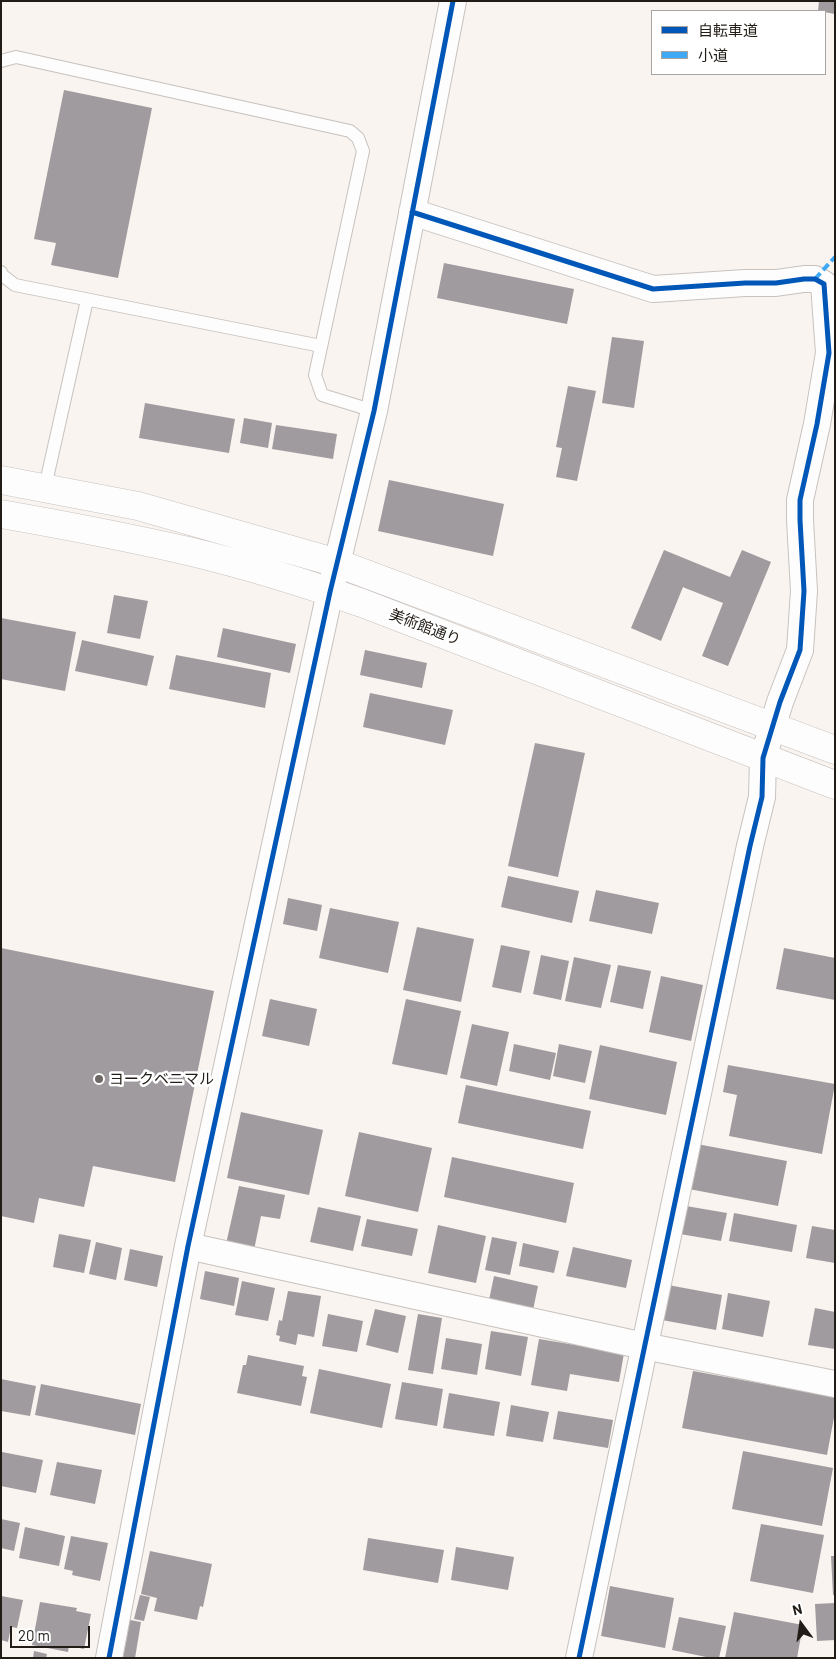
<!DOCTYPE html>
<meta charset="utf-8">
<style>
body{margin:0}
#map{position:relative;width:836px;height:1659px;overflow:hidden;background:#f9f4ef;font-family:Barlow,"Noto Sans JP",sans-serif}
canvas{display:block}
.frame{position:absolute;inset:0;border:2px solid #221c17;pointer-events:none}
.legend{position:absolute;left:651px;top:10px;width:175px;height:65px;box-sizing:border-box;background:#fff;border:1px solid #a7a4a2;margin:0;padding:6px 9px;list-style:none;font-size:15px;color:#221c17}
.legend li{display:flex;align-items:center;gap:10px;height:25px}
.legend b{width:25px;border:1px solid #a7a4a2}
.north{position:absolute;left:776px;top:1599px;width:50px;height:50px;-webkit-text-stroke:4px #fff;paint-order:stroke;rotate:346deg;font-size:14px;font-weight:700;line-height:20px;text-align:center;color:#221c17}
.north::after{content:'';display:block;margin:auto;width:18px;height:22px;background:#221c17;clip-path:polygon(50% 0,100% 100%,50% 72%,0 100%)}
.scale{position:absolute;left:10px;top:1626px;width:80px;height:22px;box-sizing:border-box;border:2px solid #221c17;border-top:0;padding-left:6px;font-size:15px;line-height:18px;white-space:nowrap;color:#221c17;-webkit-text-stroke:4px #fff;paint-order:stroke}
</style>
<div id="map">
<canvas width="836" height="1659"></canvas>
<div class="frame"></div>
<ul class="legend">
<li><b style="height:6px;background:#0057b8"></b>自転車道</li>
<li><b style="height:6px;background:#3fa9f5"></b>小道</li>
</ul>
<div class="north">N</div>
<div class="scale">20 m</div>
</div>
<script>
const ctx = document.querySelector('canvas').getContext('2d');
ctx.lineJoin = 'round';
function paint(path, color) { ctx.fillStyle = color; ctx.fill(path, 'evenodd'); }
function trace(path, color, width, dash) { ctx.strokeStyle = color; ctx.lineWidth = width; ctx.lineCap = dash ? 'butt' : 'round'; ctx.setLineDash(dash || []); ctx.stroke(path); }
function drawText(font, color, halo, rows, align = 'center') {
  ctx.font = font + ' Barlow,"Noto Sans JP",sans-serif'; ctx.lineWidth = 5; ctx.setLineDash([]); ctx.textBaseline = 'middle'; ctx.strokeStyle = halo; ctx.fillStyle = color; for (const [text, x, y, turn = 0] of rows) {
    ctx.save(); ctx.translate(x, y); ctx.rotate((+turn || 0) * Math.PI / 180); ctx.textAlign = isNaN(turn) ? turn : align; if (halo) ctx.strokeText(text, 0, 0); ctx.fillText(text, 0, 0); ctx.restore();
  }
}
paint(new Path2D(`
 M819,1H835V14L818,11Z
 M64,90L152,108L118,278L51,265L56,243L34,239Z
 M444,263L574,289L567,324L437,298Z
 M612,337L644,341L634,408L602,403Z
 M568,386L596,391L577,481L556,477L562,448L556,447Z
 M145,403L235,419L229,453L139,438Z
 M244,418L272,423L268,448L240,443Z
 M276,425L337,434L333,459L272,449Z
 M389,480L504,504L493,556L378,531Z
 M664,550L730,577L742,550L771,562L728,666L702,656L723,603L685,588L683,587L661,641L631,628Z
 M114,595L148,601L140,639L107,633Z
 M1,618L76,632L65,691L1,679Z
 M223,628L296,644L290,673L217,657Z
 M82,640L154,656L147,686L75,671Z
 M365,650L427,663L422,688L360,675Z
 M176,655L271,673L265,708L169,689Z
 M370,693L453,710L445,745L363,727Z
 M535,743L585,753L558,877L508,866Z
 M508,876L579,891L572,923L501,907Z
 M596,890L659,903L652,934L589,921Z
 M288,898L322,905L317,931L283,924Z
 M330,908L399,922L388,973L319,958Z
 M417,927L474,939L461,1002L403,990Z
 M501,945L530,951L521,993L492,987Z
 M1,948L214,991L175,1182L93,1166L84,1207L39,1198L34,1223L1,1216Z
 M784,948L835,958V1000L776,989Z
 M541,955L569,961L561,1000L533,994Z
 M574,957L611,965L601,1008L565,1001Z
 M618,965L651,971L643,1009L610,1002Z
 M661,976L703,985L691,1041L649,1032Z
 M270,999L317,1009L309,1046L262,1036Z
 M406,999L461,1011L447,1075L392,1064Z
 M472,1024L509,1032L497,1086L460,1078Z
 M514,1044L556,1053L550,1080L509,1071Z
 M559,1044L592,1051L585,1083L553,1076Z
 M600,1045L677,1062L666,1115L589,1099Z
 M728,1065L835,1084L822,1154L729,1136L737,1095L723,1092Z
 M466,1085L591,1111L583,1149L458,1123Z
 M241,1112L323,1130L309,1195L227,1178Z
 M359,1132L432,1148L418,1212L345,1196Z
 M697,1144L787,1161L778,1206L689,1189Z
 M452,1157L574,1183L566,1223L444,1197Z
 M239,1186L285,1195L280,1219L261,1216L254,1250L226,1244Z
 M686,1206L727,1213L721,1241L680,1234Z
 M318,1207L361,1216L353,1251L310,1242Z
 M734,1213L797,1225L792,1252L729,1241Z
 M367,1219L418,1229L412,1256L361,1246Z
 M438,1225L486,1236L476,1283L428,1273Z
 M812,1226L835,1230V1263L806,1258Z
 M59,1234L91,1240L84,1273L53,1267Z
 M492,1237L517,1242L510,1275L485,1270Z
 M96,1242L122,1248L116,1280L89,1274Z
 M523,1243L559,1251L554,1273L519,1266Z
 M573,1247L632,1260L626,1288L566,1276Z
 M130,1249L163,1256L157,1287L124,1280Z
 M205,1271L239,1278L234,1306L200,1299Z
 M494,1276L538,1286L533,1310L489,1300Z
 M242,1281L275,1288L268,1321L235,1315Z
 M668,1285L722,1295L716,1330L662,1320Z
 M288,1291L321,1296L314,1337L298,1334L296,1345L279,1341L280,1336L276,1335L279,1320L282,1321Z
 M728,1293L770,1301L763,1337L722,1329Z
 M815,1308L835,1312V1349L808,1345Z
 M375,1309L406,1316L398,1353L366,1345Z
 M328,1314L363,1321L357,1352L322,1346Z
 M418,1314L442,1318L433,1374L408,1370Z
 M491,1331L528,1337L521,1376L485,1369Z
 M446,1338L482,1344L477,1375L441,1369Z
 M539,1339L624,1353L619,1382L570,1374L567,1391L531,1385Z
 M248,1355L304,1366L302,1376L307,1377L301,1406L237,1393L243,1365H246Z
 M319,1369L391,1384L382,1428L310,1413Z
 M693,1371L835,1397V1412L827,1455L682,1428Z
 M1,1379L36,1386L30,1416L1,1411Z
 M402,1382L443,1389L437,1426L395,1419Z
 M41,1384L141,1404L135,1435L35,1415Z
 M449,1393L500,1402L494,1436L443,1428Z
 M511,1405L549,1412L543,1442L506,1436Z
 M558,1411L613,1420L608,1448L553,1439Z
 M743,1451L833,1468L822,1526L732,1509Z
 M2,1452L43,1460L36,1493L1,1486Z
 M57,1462L102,1470L95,1504L50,1495Z
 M1,1519L20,1523L14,1551L1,1548Z
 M761,1524L824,1535L813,1593L750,1581Z
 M25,1527L65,1536L59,1566L19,1558Z
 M71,1536L108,1543L100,1581L72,1575L73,1571L64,1569Z
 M368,1538L444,1550L438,1583L363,1570Z
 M456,1547L514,1557L508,1590L451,1580Z
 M150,1551L212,1564L203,1607L200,1606L197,1620L154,1611L157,1598L141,1594Z
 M831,1556H835V1595H833Z
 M610,1586L674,1598L665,1648L601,1636Z
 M140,1595L150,1597L144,1621L134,1619Z
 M1,1596L23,1600L17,1628L11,1627L8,1642L1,1640Z
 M40,1602L77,1608L76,1611L91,1614L84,1649L69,1646L68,1652L32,1645Z
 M835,1603V1640L817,1641L815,1604Z
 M734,1612L803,1625L797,1658H725Z
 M679,1617L726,1626L719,1658H711L672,1650Z
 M130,1620L141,1622L135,1658H123Z
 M34,1651L47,1654L46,1658H33Z`), '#a09b9f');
const lane = new Path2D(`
 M1,61L16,57L350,131L358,138L363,151L315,375L322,395L374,411
 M1,272L2,275L15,285L321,346
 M45,487L87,300`);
const street = new Path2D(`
 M412,212L653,289L745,283H776L804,279H815L824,284L829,353L817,424L800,500V520L804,591L800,650L780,702L763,758L762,797L750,846L579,1658
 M188,1246L644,1346L835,1384
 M109,1658L188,1246L330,592L374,411L453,1`);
const secondary = new Path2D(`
 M1,480L138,506L337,563L835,750
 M1,514C64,525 126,537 188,551C247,565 305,583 362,603L835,785`);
trace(lane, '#c8c2be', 14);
trace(street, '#c8c2be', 28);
trace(secondary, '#c8c2be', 29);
trace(lane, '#fefdfd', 12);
trace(street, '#fefdfd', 26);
trace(secondary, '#fefdfd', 28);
trace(new Path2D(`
 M815,279L835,257`), '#3fa9f5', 4, [8, 4]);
trace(new Path2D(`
 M412,212L653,289L745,283H776L804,279H815L824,284L829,353L817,424L800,500V520L804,591L800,650L780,702L763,758L762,797L750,846L579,1658
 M109,1658L188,1246L330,592L374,411L453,1`), '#0057b8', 5);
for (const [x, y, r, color] of [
 [99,1079,5,"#6d6863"]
]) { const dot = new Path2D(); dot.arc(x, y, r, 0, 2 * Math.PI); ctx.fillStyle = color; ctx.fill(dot); trace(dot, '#fff', 2); }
drawText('15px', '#221c17', '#fff', [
 ["美術館通り",425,627,21]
]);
drawText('15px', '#221c17', '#fff', [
 ["ヨークベニマル",109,1079]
], 'left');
</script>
